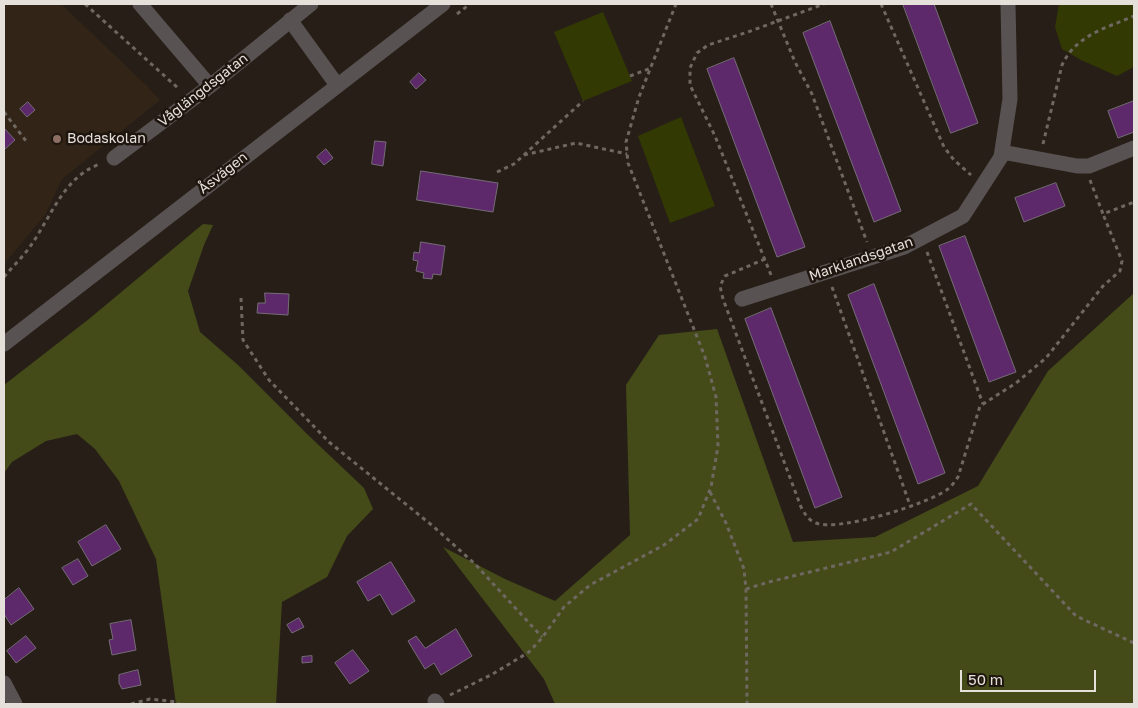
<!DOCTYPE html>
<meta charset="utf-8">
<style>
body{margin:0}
#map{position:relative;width:1138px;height:708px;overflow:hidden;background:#271f17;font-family:"Golos Text",sans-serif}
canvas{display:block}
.frame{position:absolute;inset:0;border:5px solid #e5e0da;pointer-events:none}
.scale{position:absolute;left:960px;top:670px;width:136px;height:22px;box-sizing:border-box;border:2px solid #e5e0da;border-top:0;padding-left:6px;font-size:15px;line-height:18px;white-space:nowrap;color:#e5e0da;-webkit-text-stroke:4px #1e160e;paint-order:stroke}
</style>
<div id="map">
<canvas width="1138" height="708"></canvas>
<div class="frame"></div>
<div class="scale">50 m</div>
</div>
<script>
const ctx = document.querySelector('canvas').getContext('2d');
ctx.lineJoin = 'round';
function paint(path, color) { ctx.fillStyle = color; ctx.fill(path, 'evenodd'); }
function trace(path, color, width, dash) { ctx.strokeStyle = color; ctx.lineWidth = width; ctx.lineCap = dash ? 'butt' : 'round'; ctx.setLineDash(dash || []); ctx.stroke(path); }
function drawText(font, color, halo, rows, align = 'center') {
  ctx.font = font + ' "Golos Text",sans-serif'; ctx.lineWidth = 5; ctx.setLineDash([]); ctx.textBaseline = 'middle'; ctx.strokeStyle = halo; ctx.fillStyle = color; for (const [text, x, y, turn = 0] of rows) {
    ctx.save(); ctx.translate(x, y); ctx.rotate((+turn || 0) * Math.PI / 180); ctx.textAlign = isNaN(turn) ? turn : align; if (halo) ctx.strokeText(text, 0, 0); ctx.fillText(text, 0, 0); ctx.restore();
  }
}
paint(new Path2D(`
 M4,4H61L146,85L160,100L62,179L45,215L4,264Z`), '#322518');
paint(new Path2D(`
 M1059,4H1134V64L1132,68L1117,76L1081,60L1062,49L1055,27Z
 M603,12L632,81L583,101L554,32Z
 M681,117L715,206L670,223L638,136Z`), '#323903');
paint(new Path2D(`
 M203,224L213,225L204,245L188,291L200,332L238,365L307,434L364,488L373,509L347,536L327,577L282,602L276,704H176L156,559L119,481L95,449L77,434L46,441L12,462L4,473V385L89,319Z
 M1134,293V704H555L544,679L443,547L505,579L555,601L630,535L626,385L659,335L717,329L793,542L875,537L978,486L1048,371Z`), '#444b19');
const building = new Path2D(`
 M903,4H934L978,123L951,133Z
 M830,21L901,211L874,222L803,33Z
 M734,58L805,247L777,257L707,69Z
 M419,73L426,80L416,89L410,82Z
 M1134,101V132L1118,138L1108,111Z
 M28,102L35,110L27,117L20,109Z
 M4,128L15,140L4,150Z
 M375,141L386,142L383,166L372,164Z
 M326,149L333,158L324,165L317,157Z
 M421,171L498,183L493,212L417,200Z
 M1056,183L1065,206L1024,222L1015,198Z
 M965,236L1016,372L989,382L939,246Z
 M421,242L445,246L441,275L433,274L432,279L423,278L424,273L416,271L418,261L413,260L414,252L419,253Z
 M874,284L945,473L918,484L848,295Z
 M265,293L289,294L288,315L257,313L258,303H265Z
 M771,308L842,497L815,508L745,319Z
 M106,525L121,549L92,566L78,542Z
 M78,559L88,576L73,585L62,568Z
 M391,562L415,601L392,615L380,594L368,601L357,582Z
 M19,588L34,609L11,625L4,614V600Z
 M299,618L304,627L292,633L287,625Z
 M131,620L136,650L112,655L109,640L113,639L110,624Z
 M456,629L472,656L441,675L434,663L425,669L408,641L416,636L425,648Z
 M26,636L36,648L16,663L7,651Z
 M353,650L369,671L350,684L335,663Z
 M312,656V662L302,663V657Z
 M138,670L141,685L122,689L119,683V675Z`);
paint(building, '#5e296a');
trace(building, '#756c77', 1);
trace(new Path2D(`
 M85,4L179,89
 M771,4L795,62L812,94L867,242
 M881,4L944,147L954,160L971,175
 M457,14L470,4
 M630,76L651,68
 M4,112L26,141
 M1043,144L1062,65C1076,35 1106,28 1134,16
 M524,155L576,143L627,154
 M497,172L514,164L583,101
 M1090,180L1103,214L1134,202
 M927,252L983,404
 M765,259L725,276L720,286L723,299L801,507C805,514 808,520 816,523C839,532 928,504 948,489C952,486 955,481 958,477L980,406L1016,383L1046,358L1103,286L1120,271L1122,261L1103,214
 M771,275L715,136L690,85V68L697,53L708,45L748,32L824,4
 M4,277C12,267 22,258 29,248C51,218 63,177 100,164
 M832,287L910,505
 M241,298L243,340L269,380L329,442L434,527L475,564L542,637
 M710,492L726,523L744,569L746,589L747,704
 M746,589L769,582L891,552L971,504L1076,616L1134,643
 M450,695L491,675L529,652L542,638L564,607L590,585L664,545L698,519L711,487L718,446L716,397L705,357L628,163L626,142L639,97L676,4
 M131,704L150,699L177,702L179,704`), '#6f6861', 3, [4, 4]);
trace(new Path2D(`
 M140,4L210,86
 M290,20L337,85
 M1002,152L1077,166H1089L1134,148
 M114,158L210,86L311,4
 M742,299L904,247L963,216L1001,157L1010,99L1008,4
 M4,344L443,4
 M4,683L15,704
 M435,701L437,704`), '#585252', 15);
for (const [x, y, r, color] of [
 [57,139,5,"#8d6e63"]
]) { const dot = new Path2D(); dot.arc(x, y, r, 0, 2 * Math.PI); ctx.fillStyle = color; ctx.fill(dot); trace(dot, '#1e160e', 2); }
drawText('14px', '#e5e0da', '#1e160e', [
 ["Våglängdsgatan",203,90,-38],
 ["Åsvägen",223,173,-38],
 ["Marklandsgatan",861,259,-19]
]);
drawText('14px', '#e5e0da', '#1e160e', [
 ["Bodaskolan",67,139]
], 'left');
</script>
